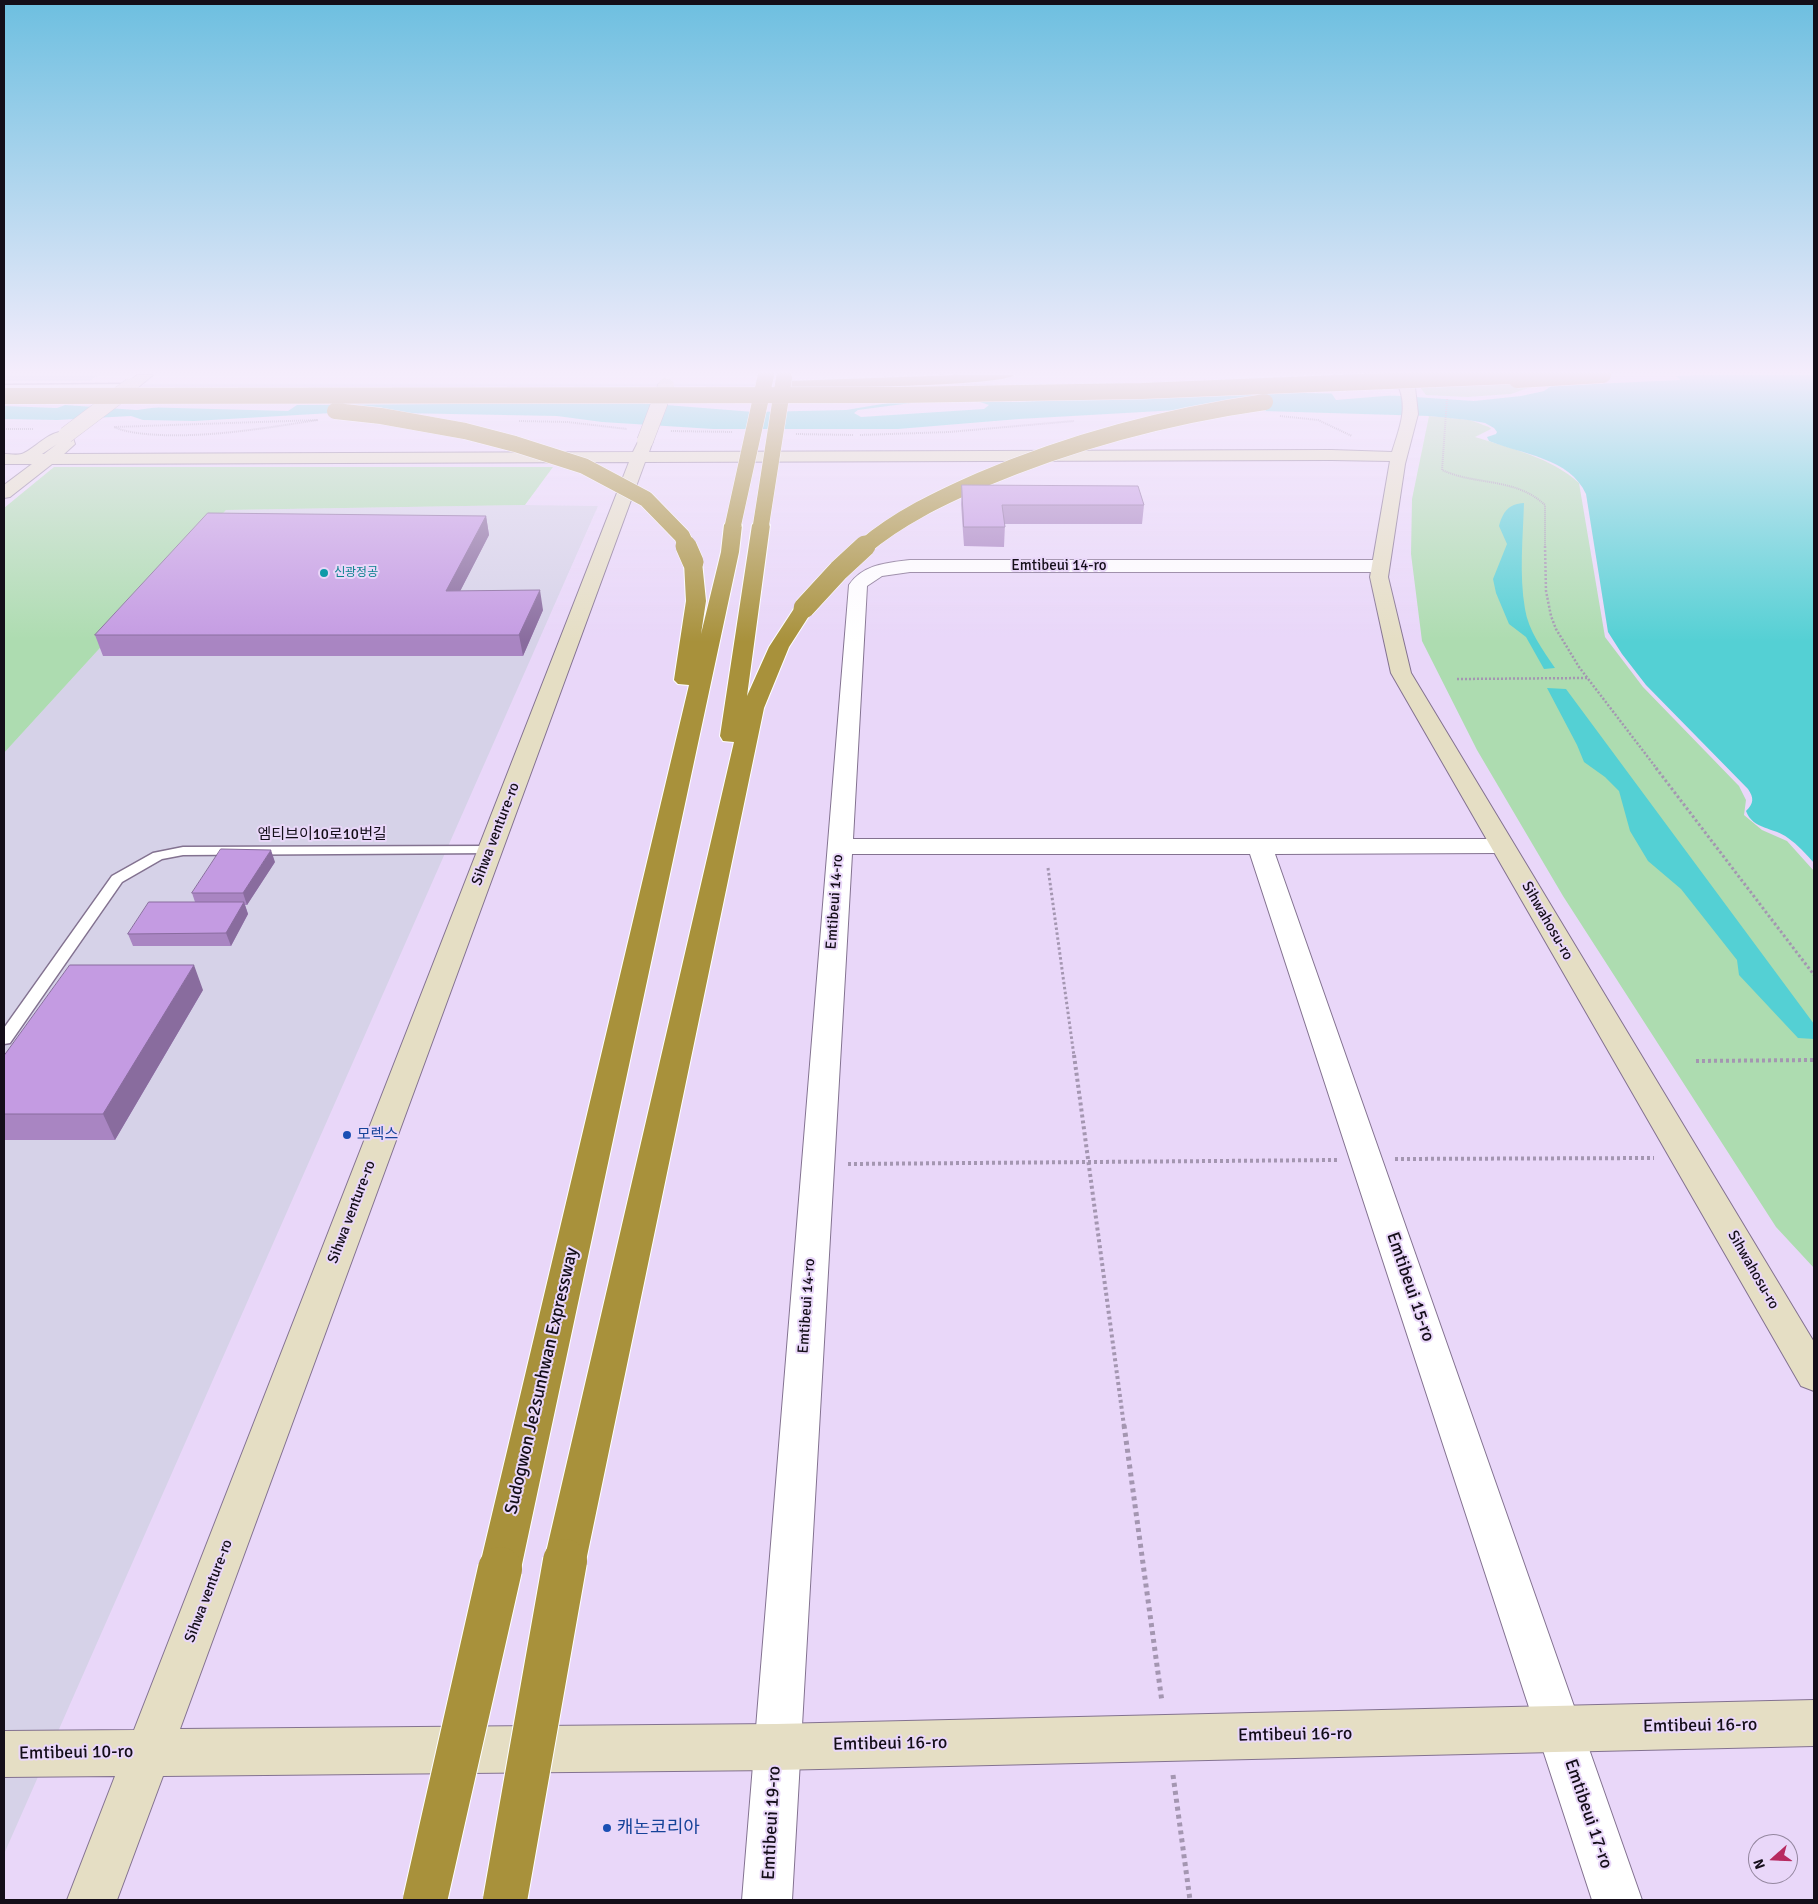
<!DOCTYPE html>
<meta charset="utf-8">
<style>
body{margin:0}
#map{position:relative;width:1818px;height:1904px;overflow:hidden;background:#e9d7f9;font-family:Signika,sans-serif}
canvas{display:block}
.frame{position:absolute;inset:0;border:5px solid #140e19;pointer-events:none}
.north{position:absolute;left:1748px;top:1834px;width:50px;height:50px;box-sizing:border-box;background:#e9d7f9;border:1px solid #94879f;border-radius:50%;rotate:250deg;font-size:14px;font-weight:700;line-height:20px;text-align:center;color:#140e19}
.north::after{content:'';display:block;margin:auto;width:18px;height:22px;background:#b72a60;clip-path:polygon(50% 0,100% 100%,50% 72%,0 100%)}
</style>
<div id="map">
<canvas width="1818" height="1904"></canvas>
<div class="frame"></div>
<div class="north">N</div>
</div>
<script>
const ctx = document.querySelector('canvas').getContext('2d');
ctx.lineJoin = 'round';
function paint(path, color) { ctx.fillStyle = color; ctx.fill(path, 'evenodd'); }
function trace(path, color, width, dash) { ctx.strokeStyle = color; ctx.lineWidth = width; ctx.lineCap = dash ? 'butt' : 'round'; ctx.setLineDash(dash || []); ctx.stroke(path); }
function drawText(font, color, halo, rows, align = 'center') {
  ctx.font = font + ' Signika,"Noto Sans KR",sans-serif'; ctx.lineWidth = 4; ctx.setLineDash([]); ctx.textBaseline = 'middle'; ctx.strokeStyle = halo; ctx.fillStyle = color; for (const [text, x, y, turn = 0] of rows) {
    ctx.save(); ctx.translate(x, y); ctx.rotate((+turn || 0) * Math.PI / 180); ctx.textAlign = isNaN(turn) ? turn : align; if (halo) ctx.strokeText(text, 0, 0); ctx.fillText(text, 0, 0); ctx.restore();
  }
}
paint(new Path2D(`
 M4,375H98L90,381H4Z
 M525,505L598,506L4,1854V753L226,510Z`), '#d6d2e8');
paint(new Path2D(`
 M1410,375L1545,382L1511,394L1467,397L1426,395Z
 M1429,416L1470,420L1489,427L1491,429L1475,437C1510,448 1552,458 1579,483L1605,637L1643,687L1739,786L1746,800L1744,815L1762,830L1787,841L1814,871V1268L1776,1227L1563,896L1477,750L1422,641L1411,554L1412,499Z
 M54,467H553L525,505L226,510L4,753V508Z`), '#addcb0');
paint(new Path2D(`
 M1549,375H1814V863C1806,854 1798,845 1788,838C1774,827 1753,830 1746,811C1754,803 1754,798 1748,789L1646,685L1622,654L1608,632L1586,494C1570,458 1521,454 1489,441L1487,437L1496,434L1497,432L1494,428L1485,423L1468,420L1429,416L1196,409L1019,419L898,429H713L602,422L557,416L398,413H332L194,421L143,420L131,416L57,420L4,419V406L57,408L65,405L137,410L173,405L541,395L754,412L846,410L894,402L948,398L1013,402L1235,392L1371,394L1474,401L1521,396L1544,391L1551,386ZM934,400L980,402L989,405L984,409L861,417L854,413L858,410Z
 M1524,503C1523,537 1519,574 1525,609C1528,630 1543,650 1555,668L1544,669L1526,637L1509,624L1496,593L1493,579L1507,544L1499,526C1503,512 1508,504 1524,503Z
 M1547,688L1566,689L1814,1024V1039L1798,1038L1739,975L1737,960L1681,889L1648,861L1630,831L1619,791L1605,777L1584,762L1577,745Z`), '#54d0d4');
paint(new Path2D(`
 M1547,375H1696L1676,376L1681,380L1548,386L1549,384Z
 M1330,391L1371,392L1409,394L1336,400Z
 M321,394L461,400L457,404L297,405L288,411L139,407L173,402L211,404Z`), '#e9d7f9');
const lane = new Path2D(`
 M131,384H134V388L4,389V385Z
 M489,846L494,847L496,850L494,853L183,855L162,859L122,882L10,1043L4,1044V1028L112,876L153,853L183,847Z`);
const street = new Path2D(`
 M910,560H1380L1387,562L1389,566L1387,570L1380,572H910L882,576L867,586L853,839H1502L1511,841L1514,846L1511,851L1502,853L1275,854L1642,1900H1592L1250,854H852L792,1900H742L849,585C863,564 887,563 910,560Z`);
const secondary = new Path2D(`
 M137,375H153L136,389H126L124,386Z
 M1392,375H1406L1415,387L1418,414L1405,464L1388,577L1411,673L1814,1342V1391L1801,1386L1391,673L1370,577L1390,461L1331,460L645,462L180,1729L776,1724L1814,1700V1746L776,1770L163,1776L117,1900H67L115,1776L4,1777V1731L134,1730L629,462L52,464L10,497L4,498V485L32,464H4V454C10,454 19,456 24,453C39,445 53,427 71,432L75,444L64,454L633,452L640,438H650L653,441L649,452L1331,450L1392,452C1401,423 1411,402 1392,375ZM57,444L44,454H42Z`);
const highway = new Path2D(`
 M960,375H1014C1005,386 816,388 788,389L783,388L781,385L783,382L788,381Z
 M733,520L739,521L742,525L739,552L521,1569L515,1583L500,1589L485,1583L479,1569L689,685L678,684L674,680L686,601L684,562L687,558L693,557L699,558L702,562L706,601L701,634L721,552L724,525L727,521Z
 M761,520L767,521L770,525L747,696L769,647L797,604L804,602L811,604L814,608L789,647L764,708L586,1561L580,1575L565,1581L550,1575L544,1561L734,742L723,741L720,736L752,525L755,521Z`);
trace(lane, '#837290', 3);
trace(street, '#837290', 2);
trace(secondary, '#837290', 2);
trace(highway, '#fff', 2);
trace(new Path2D(`
 M1447,399L1442,470C1477,486 1515,477 1545,505V547
 M1280,416L1318,420L1352,436
 M318,420C265,428 214,437 160,435C144,434 128,433 114,427Z
 M519,421L567,422L627,429
 M4,429H33
 M671,431L732,432
 M796,434L854,435
 M860,435L949,432L1074,421`), '#a496b1', 2, [1, 1]);
trace(new Path2D(`
 M1545,546L1546,591L1551,616L1556,629L1579,667L1657,769
 M1457,679L1587,678`), '#a496b1', 2.5, [2, 2]);
trace(new Path2D(`
 M1656,768L1814,975
 M1048,868L1074,1056`), '#a496b1', 3, [2.5, 2.5]);
trace(new Path2D(`
 M1074,1055L1124,1426
 M1696,1061L1814,1060
 M1395,1159L1654,1158
 M848,1164L1337,1160`), '#a496b1', 4, [3, 3]);
trace(new Path2D(`
 M1124,1425L1162,1702
 M1173,1775L1190,1900`), '#a496b1', 5, [4, 4]);
paint(lane, '#fff');
paint(street, '#fff');
paint(secondary, '#e5dec4');
paint(highway, '#a8913b');
const secondaryBridge = new Path2D(`
 M66,435L131,386
 M645,441L666,386`);
const highwayBridgeFar2 = new Path2D(`
 M1517,380L1603,375
 M4,396L899,395L1142,391L1536,375
 M335,411L381,416L465,431L515,444L584,466L646,499L682,536L687,547
 M733,525L766,375
 M761,525L784,378
 M864,547C898,518 940,498 981,480C1073,441 1167,416 1265,402`);
const highwayBridgeFar1 = new Path2D(`
 M686,546L693,562
 M804,608L839,570L865,546`);
const highwayBridge = new Path2D(`
 M425,1900L500,1569
 M505,1900L565,1561`);
trace(secondaryBridge, '#837290', 17, []);
trace(highwayBridgeFar2, '#fff', 17, []);
trace(highwayBridgeFar1, '#fff', 22, []);
trace(highwayBridge, '#fff', 46, []);
trace(secondaryBridge, '#e5dec4', 16);
trace(highwayBridgeFar2, '#a8913b', 16);
trace(highwayBridgeFar1, '#a8913b', 21);
trace(highwayBridge, '#a8913b', 44);
paint(new Path2D(`
 M962,485L1144,505L1142,524H1005L1004,547L964,546L961,504Z
 M486,516L489,535L460,591L543,610L523,656H103L95,635Z
 M275,862L247,905H245L248,914L231,946H133L128,934L195,902L192,893Z
 M203,990L115,1140H4V1056Z`), '#a985c2');
paint(new Path2D(`
 M486,516L489,535L450,611L446,591Z
 M540,590L543,610L523,656L519,635Z
 M271,850L275,862L247,905L243,893Z
 M244,902L248,914L231,946L226,933Z
 M194,965L203,990L115,1140L103,1114Z`), '#896c9e');
const building = new Path2D(`
 M962,485L1138,486L1144,505H1002L1005,527H964Z
 M208,513L486,516L446,591L540,590L519,635H95Z
 M221,849L271,850L243,893H192Z
 M149,902H244L226,933L128,934Z
 M70,965H194L103,1114H4V1056Z`);
paint(building, '#c49be2');
trace(building, '#896c9e', 1);
const sky = ctx.createLinearGradient(0, 0, 0, 642);
sky.addColorStop(0, '#6dbfe0');
sky.addColorStop(0.58, '#f5edfc');
sky.addColorStop(1, '#f5edfc00');
ctx.fillStyle = sky;
ctx.fillRect(0, 0, 1818, 642);
for (const [x, y, r, color] of [
 [324,573,5,"#0f9aa8"],
 [347,1135,5,"#1a4fb4"],
 [607,1828,5,"#1a4fb4"]
]) { const dot = new Path2D(); dot.arc(x, y, r, 0, 2 * Math.PI); ctx.fillStyle = color; ctx.fill(dot); trace(dot, '#e9d7f9', 2); }
drawText('12px', '#0d838f', '#e9d7f9', [
 ["신광정공",334,573]
], 'left');
drawText('15px', '#140e19', '#e9d7f9', [
 ["Emtibeui 14-ro",1059,566],
 ["Sihwa venture-ro",496,834,-69],
 ["엠티브이10로10번길",322,835],
 ["Emtibeui 14-ro",835,902,-86],
 ["Sihwahosu-ro",1547,921,60],
 ["Sihwa venture-ro",352,1212,-69],
 ["Sihwahosu-ro",1753,1270,60],
 ["Emtibeui 14-ro",807,1306,-86],
 ["Sihwa venture-ro",209,1591,-69]
]);
drawText('15px', '#164399', '#e9d7f9', [
 ["모렉스",357,1135]
], 'left');
drawText('18px', '#140e19', '#e9d7f9', [
 ["Emtibeui 15-ro",1410,1287,71],
 ["Sudogwon Je2sunhwan Expressway",542,1381,-77],
 ["Emtibeui 16-ro",1700,1726,-1],
 ["Emtibeui 16-ro",1295,1735,-1],
 ["Emtibeui 16-ro",890,1744,-1],
 ["Emtibeui 10-ro",76,1753,-1],
 ["Emtibeui 17-ro",1588,1814,71],
 ["Emtibeui 19-ro",772,1823,-87]
]);
drawText('18px', '#164399', '#e9d7f9', [
 ["캐논코리아",617,1828]
], 'left');
</script>
